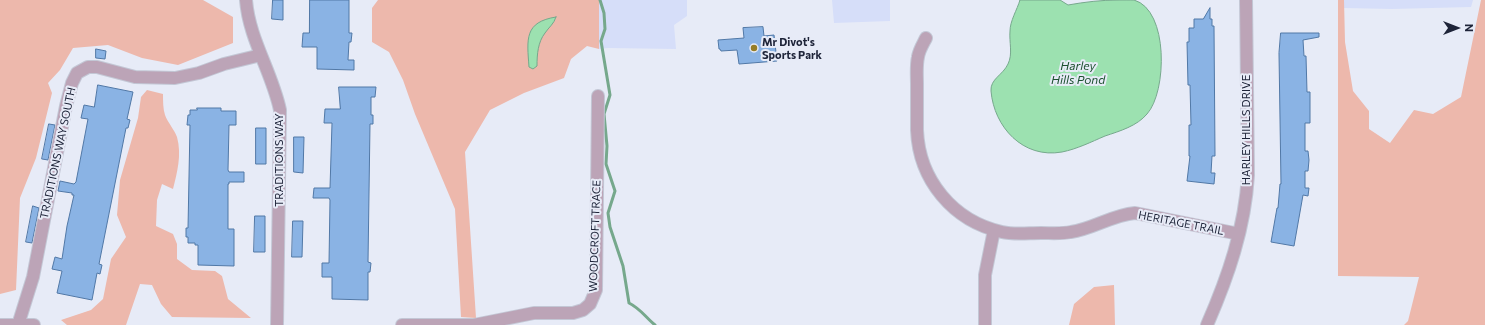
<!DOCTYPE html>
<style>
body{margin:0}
#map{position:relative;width:1485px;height:325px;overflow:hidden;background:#e7ebf7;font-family:Commissioner,sans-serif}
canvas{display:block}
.north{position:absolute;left:1437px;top:8px;width:40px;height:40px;-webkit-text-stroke:3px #e7ebf7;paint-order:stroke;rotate:90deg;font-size:11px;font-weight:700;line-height:16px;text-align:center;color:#1e2439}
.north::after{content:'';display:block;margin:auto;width:14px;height:18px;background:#1e2439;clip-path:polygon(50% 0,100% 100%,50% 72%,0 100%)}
</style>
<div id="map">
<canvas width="1485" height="325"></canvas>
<div class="north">N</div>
</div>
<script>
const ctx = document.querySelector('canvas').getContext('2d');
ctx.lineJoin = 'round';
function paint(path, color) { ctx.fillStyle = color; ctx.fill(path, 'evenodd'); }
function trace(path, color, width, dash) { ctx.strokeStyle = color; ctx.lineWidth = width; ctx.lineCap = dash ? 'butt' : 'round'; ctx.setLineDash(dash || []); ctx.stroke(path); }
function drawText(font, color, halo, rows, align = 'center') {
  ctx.font = font + ' Commissioner,sans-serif'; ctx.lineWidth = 4; ctx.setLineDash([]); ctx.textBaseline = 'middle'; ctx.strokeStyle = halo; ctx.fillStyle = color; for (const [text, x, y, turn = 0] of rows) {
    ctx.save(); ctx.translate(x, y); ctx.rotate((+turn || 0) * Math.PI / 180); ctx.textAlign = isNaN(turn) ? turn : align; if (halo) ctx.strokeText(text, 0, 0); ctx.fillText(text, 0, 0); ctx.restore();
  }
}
paint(new Path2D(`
 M599,0H687V16L674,25L676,49L608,48L599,49Z
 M832,0H890V21L834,23Z
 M1344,0H1473L1471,7L1392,9L1344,8Z`), '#d6def9');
paint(new Path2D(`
 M0,0H203L233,17V43L178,65L142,58L108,45L73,48L60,70L48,83L52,93L36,158L20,198L16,290L0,294Z
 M378,0H599V49L587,46L571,59L564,78L524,93L490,110L465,152L476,318L461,317L455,209L415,114L403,80L389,52L372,42V8Z
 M1338,0H1344L1345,42L1353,91L1369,111V129L1390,143L1414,110L1433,114L1461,97L1481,0H1485V325H1404L1408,321L1419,277L1338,276Z
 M147,90L163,94C163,101 163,109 165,115C168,123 174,129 177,137C182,155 177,173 173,189L162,184L157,200L156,226L173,234L177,244V259L192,270L215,271L222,276L228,299L251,318L172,317L161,304L152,285L140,284L126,325H67L61,320L91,310L103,299L111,259L126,237L117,215L120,180L138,118L141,97Z
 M1114,285L1115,325H1069L1074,304L1094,287Z`), '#edb8ac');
const water = new Path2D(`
 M1020,0H1060L1068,5C1085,2 1101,0 1119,0C1124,0 1130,0 1134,0C1169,10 1167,92 1147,114C1137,126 1120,131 1105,136C1091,142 1077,149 1062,152C1023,159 994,127 991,91C990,79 1003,75 1008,64C1013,54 1009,42 1010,31C1010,21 1017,10 1020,0Z
 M556,17C554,24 549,27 545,33C538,42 537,54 537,66L533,69L529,67C527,39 524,22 556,17Z`);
paint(water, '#9ce1b0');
trace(water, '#76a88c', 1);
trace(new Path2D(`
 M600,0L604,13L605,29L601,41L610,95L604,114L607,146L606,164L615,191L608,213L610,227L623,266L629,303C641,309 645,317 655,325`), '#76a88c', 3);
const building = new Path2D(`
 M273,0H283V20L272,19Z
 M310,0H349V33H352L351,42H349L348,60H354V70L317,69V47H302L303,33H309Z
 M1210,8V19H1212V26H1214L1215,156H1212L1211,173H1215L1214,184L1187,181L1190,156H1189V125H1191L1190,85H1188L1187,42H1189V28H1194V19H1203Z
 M763,27L764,36L774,35L777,61L739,64L737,50L721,51L720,49H719L718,40L744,38L743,28Z
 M1281,33H1319V37L1303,40L1304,56H1306L1307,92H1310V123H1305V151H1308L1309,160L1308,171H1305V188H1309L1308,196L1303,195L1294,246L1271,242L1277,208H1278L1280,184H1281L1279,53Z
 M96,49L106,51L105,59L96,58Z
 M98,85L133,92L127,119L130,120L128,128H126L99,264L102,265L100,274L97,273L92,300L57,293L62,271L52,269L55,257L62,259L67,226L74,195H72V193L58,191L60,181L74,184L76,182L88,119L81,118L84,105L94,107Z
 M339,87H376L375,97H371V115H373V124H370L368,262L371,263L370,272H368V300L332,299V277H322V263H329L330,200L329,198H313L314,188H330L332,123H324L325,109H340Z
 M197,108H221V111H236V125H229L228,170L229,172H244V182H229V184H228V229H234V266L198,265V245H195V243H188V237H186V228H188L190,125H187L188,115H190V110H197Z
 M49,124L55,125L48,160L42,159Z
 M256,128H266V164H256Z
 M294,137H304L303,173L294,172Z
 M33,206L39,208L32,243L26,242Z
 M255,216H265V252H254Z
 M293,221H303L302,257H292Z`);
paint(building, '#8ab3e4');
trace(building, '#5178a6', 1);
const street = new Path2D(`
 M246,0C249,39 272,72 280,110L277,325
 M926,38C923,44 919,50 918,57C916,66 917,76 917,85C917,100 917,115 917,130C919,180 953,221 1002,232C1014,235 1028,233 1041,233C1051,233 1061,234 1071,232C1093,229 1112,215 1135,213L1239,234
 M0,325H34
 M18,325L33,277L66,106L72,83L77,73L88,67H97L135,77L175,78L199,73L224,64L261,55
 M402,325H474L534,313H573L583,310L590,304L596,290L598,96
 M985,325V275L994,230
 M1207,325C1228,277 1245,228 1248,175L1246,0`);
trace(street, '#c3c7d5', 14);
trace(street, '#bca4b7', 12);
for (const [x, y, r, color] of [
 [754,48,4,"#967d25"]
]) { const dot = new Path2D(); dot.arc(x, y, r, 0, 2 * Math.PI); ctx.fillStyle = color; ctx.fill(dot); trace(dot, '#e7ebf7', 1.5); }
drawText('bold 11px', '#1e2439', '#e7ebf7', [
 ["Mr Divot's",762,42],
 ["Sports Park",762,55]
], 'left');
drawText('11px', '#1e2439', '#e7ebf7', [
 ["HARLEY HILLS DRIVE",1246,130,-90],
 ["TRADITIONS WAY SOUTH",58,153,-78],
 ["TRADITIONS WAY",279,160,-90],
 ["HERITAGE TRAIL",1181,223,11],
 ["WOODCROFT TRACE",595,236,-88]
]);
drawText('italic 12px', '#1d5030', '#e7ebf7', [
 ["Harley",1078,66],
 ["Hills Pond",1078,80]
]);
</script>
